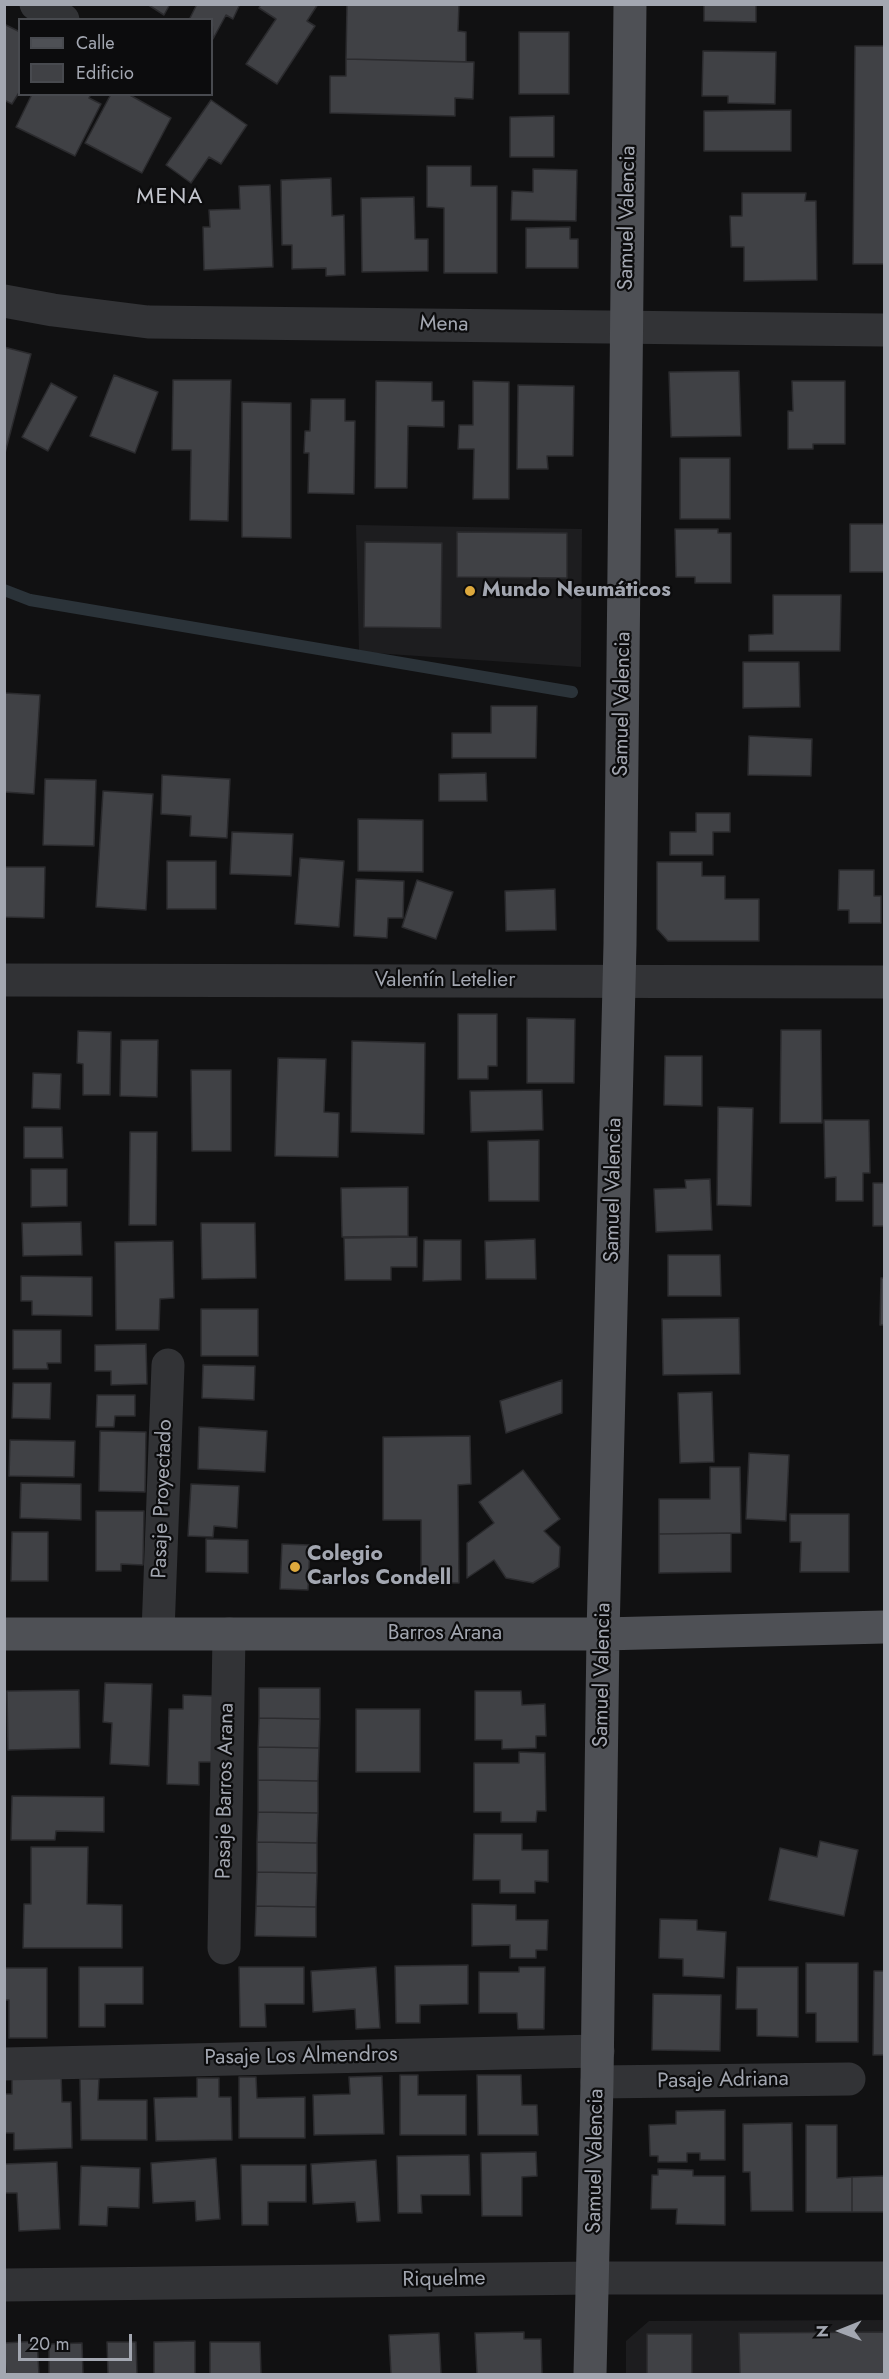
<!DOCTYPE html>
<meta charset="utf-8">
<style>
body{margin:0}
#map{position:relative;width:889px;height:2379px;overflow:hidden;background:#111112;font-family:Jost,sans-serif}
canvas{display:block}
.frame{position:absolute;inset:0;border:6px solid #a3a7b1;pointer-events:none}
.legend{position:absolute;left:18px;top:18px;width:195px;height:78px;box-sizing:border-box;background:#0c0c0d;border:2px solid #484a4f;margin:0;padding:8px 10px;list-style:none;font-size:18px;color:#a3a7b1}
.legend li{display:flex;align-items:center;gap:12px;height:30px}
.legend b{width:30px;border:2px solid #484a4f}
.north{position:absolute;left:811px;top:2301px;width:60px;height:60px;-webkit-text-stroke:4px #0c0c0d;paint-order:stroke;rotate:269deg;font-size:16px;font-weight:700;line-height:24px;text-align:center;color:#a3a7b1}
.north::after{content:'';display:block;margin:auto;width:21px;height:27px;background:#a3a7b1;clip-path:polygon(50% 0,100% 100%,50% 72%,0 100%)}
.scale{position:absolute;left:18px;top:2334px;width:114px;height:27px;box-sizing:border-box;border:3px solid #a3a7b1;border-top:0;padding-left:8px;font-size:18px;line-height:21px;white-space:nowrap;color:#a3a7b1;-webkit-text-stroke:4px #0c0c0d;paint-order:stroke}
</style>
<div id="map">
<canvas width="889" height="2379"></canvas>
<div class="frame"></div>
<ul class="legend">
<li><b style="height:8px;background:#4e5055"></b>Calle</li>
<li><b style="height:16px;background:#404145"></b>Edificio</li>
</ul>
<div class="north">N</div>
<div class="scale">20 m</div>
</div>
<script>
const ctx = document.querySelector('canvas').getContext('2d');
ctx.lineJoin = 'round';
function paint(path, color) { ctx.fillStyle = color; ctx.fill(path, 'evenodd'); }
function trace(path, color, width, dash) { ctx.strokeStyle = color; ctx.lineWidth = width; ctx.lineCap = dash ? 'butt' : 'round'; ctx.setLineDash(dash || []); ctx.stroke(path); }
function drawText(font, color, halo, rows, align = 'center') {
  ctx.font = font + ' Jost,sans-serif'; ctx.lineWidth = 4.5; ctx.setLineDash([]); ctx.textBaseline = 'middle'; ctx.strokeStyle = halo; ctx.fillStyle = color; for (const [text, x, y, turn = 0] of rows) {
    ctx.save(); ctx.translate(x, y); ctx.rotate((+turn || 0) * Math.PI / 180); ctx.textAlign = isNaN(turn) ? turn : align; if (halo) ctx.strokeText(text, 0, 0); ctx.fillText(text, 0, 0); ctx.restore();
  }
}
paint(new Path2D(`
 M356,525L582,529L581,667L359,652Z
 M884,2320V2374H626V2341L649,2321Z`), '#1d1d1f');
trace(new Path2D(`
 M4,590L30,600L572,692`), '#2b3339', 12);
const building = new Path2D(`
 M147,4H170L164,15Z
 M197,4H240L233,19L226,15L213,39L212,20H189Z
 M261,4H318L307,21L315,26L277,84L246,64L276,19L259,8Z
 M347,4H459L458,31L466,32V62L346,59Z
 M704,4H756V22L704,21Z
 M4,24L20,32V91L12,104L4,100Z
 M519,32H569V94H519Z
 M855,46H884V264H853Z
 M703,51L776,52L775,104L728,103V96H702Z
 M346,59L474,62L473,99L455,98V116L330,113V76H346Z
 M32,94H91L89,98L101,104L75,156L16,127Z
 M111,94H128L171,118L142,173L85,143Z
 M211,100L247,125L221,164L209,157L191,183L166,165Z
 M791,110V151H704V111Z
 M554,116V157H510V117Z
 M427,166H471V186H497V273H444V208L427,207Z
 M533,169L577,170L576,221L511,220L512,191L533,192Z
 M331,178L332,216L344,215L345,275L326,276V268L292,269V245H282L281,180Z
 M270,185L273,267L204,270L203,227H210L209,210L240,209L239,186Z
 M742,193H806L805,201H816L817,280L744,281V247H731L730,216H742Z
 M414,197L415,239H428V271L362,272L361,198Z
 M570,227V239H578V268H526V228Z
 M4,347L31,354L4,457Z
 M739,371L741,436L671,437L669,372Z
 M114,375L158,392L135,453L90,436Z
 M173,380H231L228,521L190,520L191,450H172Z
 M376,381L432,382V401H444V427L408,426L407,488H375Z
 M473,381L509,382V499H473L474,449H458L459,425H473Z
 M792,381H845V444H813V449H788V411H793Z
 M51,383L77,397L48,451L22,437Z
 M518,385L574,386L573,456H547L548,469H517Z
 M311,399H345V421H355L354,494L308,493L309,453H304L305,431H310Z
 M242,402L291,403V538L242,537Z
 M680,458H730V519H680Z
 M850,524H884V572H850Z
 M675,529H718V533H731V583H695V577H676Z
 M457,532L567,533V578L457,577Z
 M365,542L442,543L441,628L364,627Z
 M773,595H841L840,651H749V635L773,634Z
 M743,662H799L800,707L743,708Z
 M4,693L40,695L34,794L4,792Z
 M491,706H537L536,758H452V733H491Z
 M749,736L812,739L811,776L748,775Z
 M486,773L487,801H439V774Z
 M162,775L230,779L227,838L190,836L191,816L161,814Z
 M45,779L96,780L94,846L43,845Z
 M103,791L153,794L146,910L96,907Z
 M696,813H730V832H713V855H670V832H696Z
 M358,819L423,820V872L358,871Z
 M232,832L293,834L291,876L230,874Z
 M300,858L344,861L339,927L295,924Z
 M167,861H216V909H167Z
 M657,862H702V876H725V899H759V941H668L657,929Z
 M4,867H45L44,918L4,917Z
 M839,870H874V896H881V923H849V910H838Z
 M356,879L404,881L403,918H388L387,938L354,936Z
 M417,880L453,892L436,939L402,927Z
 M555,889L556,930L506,931L505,891Z
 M458,1014H497V1066H488V1079H458Z
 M527,1018L575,1019L574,1083H527Z
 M781,1030H821L822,1123H780Z
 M78,1031L111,1032L110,1095H83V1064L77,1063Z
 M121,1040H158L157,1097L120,1096Z
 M352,1041L425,1043L424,1134L351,1132Z
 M665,1056H702V1106L664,1105Z
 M278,1058L326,1059L324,1112L339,1113L338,1157L275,1156Z
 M191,1070H231V1151H192Z
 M33,1073L61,1074L60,1109L32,1108Z
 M542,1090L543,1130L471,1132L470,1091Z
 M718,1107L753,1108L751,1206L717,1205Z
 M824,1120H869L870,1173H863V1201H836V1177L825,1178Z
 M24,1127H62L63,1158H24Z
 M130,1132H157L156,1225H129Z
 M539,1140V1201H489L488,1141Z
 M31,1169H67V1206L31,1207Z
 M710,1179L712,1230L656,1232L654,1189L686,1188L685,1180Z
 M873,1183H884V1226H873Z
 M408,1187V1236L342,1237L341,1188Z
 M81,1222L82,1255L23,1256L22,1223Z
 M201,1223H255L256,1278L202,1279Z
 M417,1237V1267H391V1280H345L344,1238Z
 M535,1239L536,1279H486L485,1241Z
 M424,1240H461V1280L423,1281Z
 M173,1241L174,1298L160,1299L159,1330H116L115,1242Z
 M668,1255H720L721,1296H668Z
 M21,1276L92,1277V1316L32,1315V1301H21Z
 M881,1278H884V1325H880Z
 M201,1309H258V1356H201Z
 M739,1318L740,1374L663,1375L662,1319Z
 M13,1330H61V1363H47L48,1369H13Z
 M146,1344L147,1384L111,1385V1371H95V1345Z
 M203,1365L255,1366L254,1400L202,1398Z
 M562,1380V1413L506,1433L500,1401Z
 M13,1383H51L50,1419L12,1418Z
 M712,1392L714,1462L680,1463L678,1393Z
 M97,1395H135V1416H115L114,1427H96Z
 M199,1427L267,1431L265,1472L198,1469Z
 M100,1431L146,1432L145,1492L99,1491Z
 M470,1436L471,1484L458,1485L459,1583H421V1520H383V1437Z
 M10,1440L75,1441L74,1477L9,1476Z
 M749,1453L789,1455L786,1521L746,1519Z
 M710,1467H740L741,1533L659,1534V1499H710Z
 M523,1470L560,1519L544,1531L560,1547L559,1567L533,1583L506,1578L494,1560L467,1578V1543L494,1523L479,1502Z
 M21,1483L81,1484V1520L20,1518Z
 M191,1484L239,1486L237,1528L214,1526L213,1537L188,1536Z
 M96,1511H144L143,1565L121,1564V1571H96Z
 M790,1514H849V1572H800L801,1542H790Z
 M12,1532H48V1581H11Z
 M731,1533V1572L659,1573V1534Z
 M206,1539L248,1540V1573L206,1572Z
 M282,1544L310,1545L308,1590L280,1589Z
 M105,1683L152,1684L149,1766L110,1764L112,1723L103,1722Z
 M259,1688H320V1719L259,1718Z
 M79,1690L80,1748L8,1750L7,1691Z
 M475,1691H521L522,1705L545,1704L546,1736H536V1748L502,1749V1740H475Z
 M183,1695L215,1696L214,1762H199V1785L167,1784L169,1709H183Z
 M356,1709H420V1772H356Z
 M259,1718L320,1719L319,1748L258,1747Z
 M258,1747L319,1748L318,1781L258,1780Z
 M519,1752L545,1753L546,1811H537L536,1822H501V1812H474V1763H519Z
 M258,1780L318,1781V1813L258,1812Z
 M12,1796L104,1797V1832L56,1831L55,1840H11Z
 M258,1812L318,1813L317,1843L257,1842Z
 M474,1834H522V1850H548V1882L535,1881V1893H500V1880H473Z
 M820,1841L858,1850L844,1916L769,1900L780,1848L817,1857Z
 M257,1842L317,1843V1873L257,1872Z
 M31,1847H88L87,1904L122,1905V1948H23L24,1904H31Z
 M257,1872L317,1873L316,1907L256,1906Z
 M472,1904L516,1905V1920H548L547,1950H536V1958H510V1945L472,1946Z
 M256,1906L316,1907V1937L255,1936Z
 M660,1919L697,1920V1930L726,1932L724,1978L683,1976V1959L659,1958Z
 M806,1963H858V2042H816V2013H806Z
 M468,1965V2004L420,2005V2023H396L395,1966Z
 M79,1967H143V2004H105V2027H79Z
 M239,1967H304V2004H265L266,2027H240Z
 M376,1967L380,2028L356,2029L355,2009L313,2012L311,1971Z
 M519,1967H545L544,2029H518L517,2013H479V1972H519Z
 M737,1967H798V2037L757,2036V2009H736Z
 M4,1968H47V2038H9V2000H4Z
 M874,1971H884V2055H873Z
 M653,1994L721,1995L720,2051L652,2050Z
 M61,2073L62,2102H71L72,2148L14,2150V2133H4V2094H12V2074Z
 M400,2075H418V2095H466V2135H400Z
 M477,2075H521L522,2105H537L538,2135H478Z
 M382,2076L384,2134L314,2135L313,2095L350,2094L349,2077Z
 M239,2077H256L257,2098L305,2097V2138H239Z
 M197,2078H219V2097H231L232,2140L156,2141L154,2098L197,2097Z
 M80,2079H99L98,2100H147V2140H81Z
 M725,2110V2160H700V2153H687V2162H658V2156H650L649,2125L676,2124V2111Z
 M792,2123L793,2211H751L750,2172H743V2124Z
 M806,2125H837V2178L852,2177V2212H806Z
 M536,2152L537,2176L522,2177V2216H482L481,2153Z
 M469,2155L470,2195H421L422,2213H398L397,2156Z
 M216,2158L220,2219L196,2221L195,2201L153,2203L151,2163Z
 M376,2160L380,2221L357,2222L355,2202L313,2204L311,2164Z
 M57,2162L60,2229L19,2231L17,2193H4V2164Z
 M241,2165H306V2202H268V2225H242Z
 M81,2166L140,2168L139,2208L108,2207L107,2226L79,2225Z
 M658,2169L693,2170V2176H725V2225L676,2224L677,2209H651L652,2175H658Z
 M884,2176V2212H852V2177Z
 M524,2332V2339H541L542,2374H477L475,2333Z
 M884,2332V2374H740L739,2333Z
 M439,2333L441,2374H391L389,2335Z
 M647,2334H692V2374H647Z
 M37,2341L39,2374H6L4,2343Z
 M195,2341V2374H154V2342Z
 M107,2342H136L137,2374H108Z
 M210,2342H260L261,2374H210Z
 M82,2343L83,2374H49V2344Z`);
paint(building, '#404145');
trace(building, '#2b2b2e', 1.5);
trace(new Path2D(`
 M36,4L63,20
 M4,301L53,310L148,322L884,330
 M4,980L884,982
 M158,1632L168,1365
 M224,1948L229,1634
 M4,2064L598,2051
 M597,2082L849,2079
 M4,2285L593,2278H884`), '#323336', 33);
trace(new Path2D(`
 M4,1634H603L884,1627
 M590,2374L597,2082L603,1634L620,944L630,4`), '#4e5055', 33);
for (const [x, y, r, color] of [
 [470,591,6,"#dea93d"],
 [295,1567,6,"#dea93d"]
]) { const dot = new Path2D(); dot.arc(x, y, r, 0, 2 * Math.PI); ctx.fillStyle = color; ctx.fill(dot); trace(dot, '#0c0c0d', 2); }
drawText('21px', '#a3a7b1', '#0c0c0d', [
 ["Samuel Valencia",628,218,-89],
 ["Mena",444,325,1],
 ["Samuel Valencia",623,704,-89],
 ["Valentín Letelier",445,981],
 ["Samuel Valencia",614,1190,-89],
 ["Pasaje Proyectado",163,1499,-88],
 ["Barros Arana",445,1634],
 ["Samuel Valencia",603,1675,-89],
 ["Pasaje Barros Arana",226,1791,-89],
 ["Pasaje Los Almendros",301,2057,-1],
 ["Pasaje Adriana",723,2081,-1],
 ["Samuel Valencia",596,2161,-89],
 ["Riquelme",444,2280,-1]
]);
drawText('bold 21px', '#a3a7b1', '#0c0c0d', [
 ["Mundo Neumáticos",482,591],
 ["Colegio",307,1555],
 ["Carlos Condell",307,1579]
], 'left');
ctx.letterSpacing = '1.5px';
drawText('22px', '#c4c6ce', '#0c0c0d', [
 ["MENA",170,198]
]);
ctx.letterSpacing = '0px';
</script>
